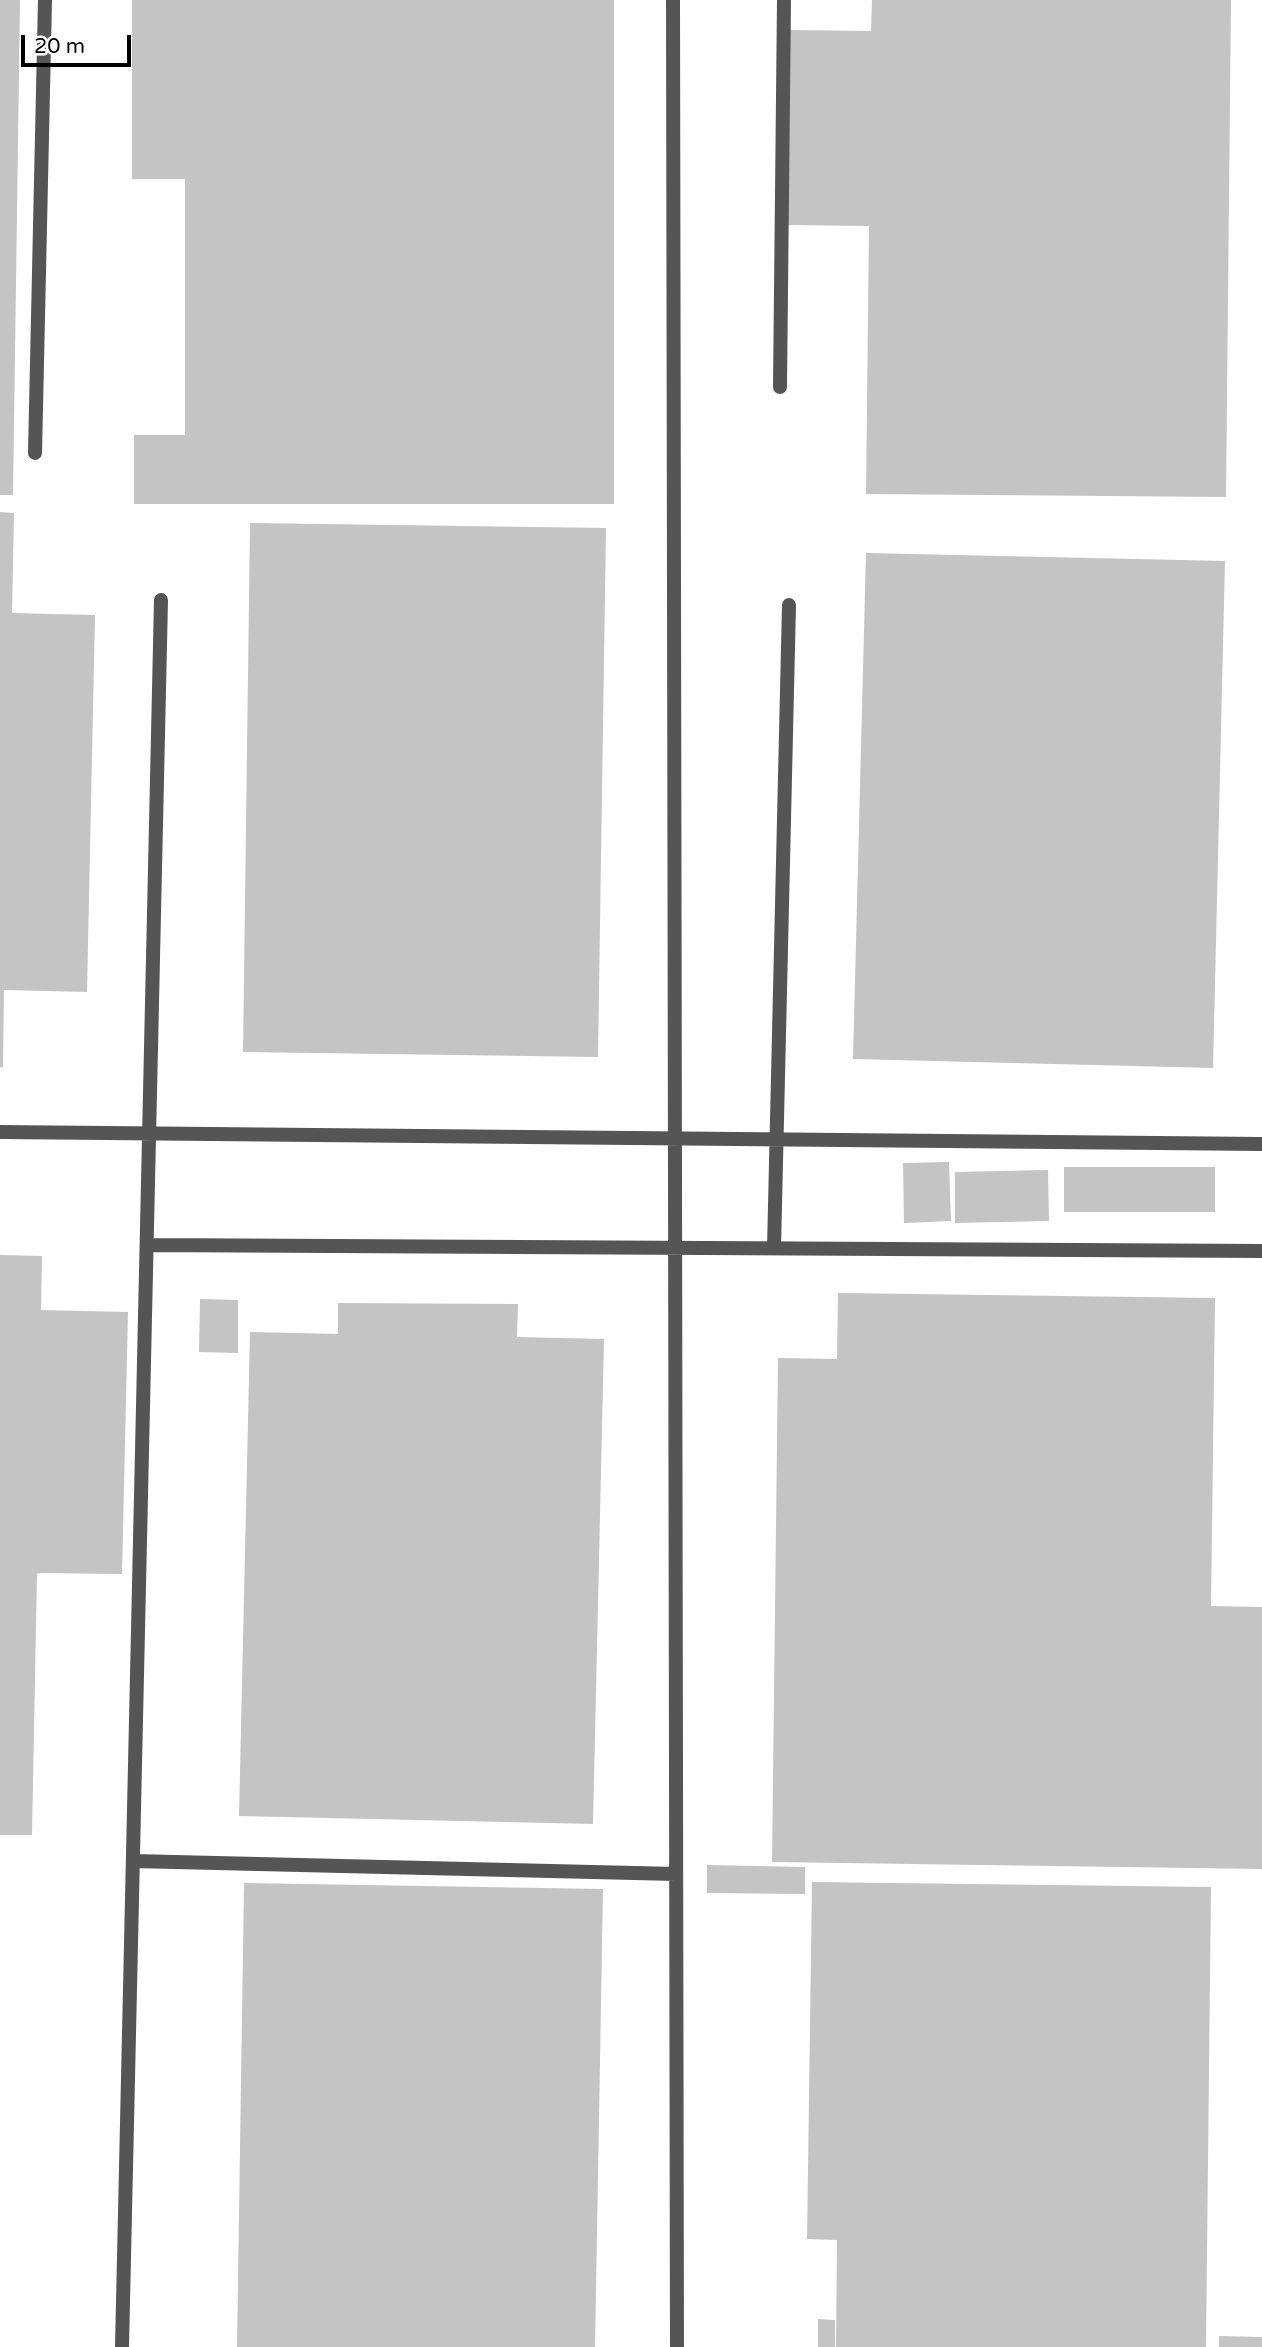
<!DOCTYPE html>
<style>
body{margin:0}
#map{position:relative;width:1262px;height:2347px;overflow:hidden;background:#fff;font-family:"Varela Round",sans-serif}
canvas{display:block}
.scale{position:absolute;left:21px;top:35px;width:110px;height:32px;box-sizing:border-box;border:4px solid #000;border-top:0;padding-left:9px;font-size:21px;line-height:24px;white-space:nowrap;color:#000;-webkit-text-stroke:5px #fff;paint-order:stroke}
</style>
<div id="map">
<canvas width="1262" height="2347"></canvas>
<div class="scale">20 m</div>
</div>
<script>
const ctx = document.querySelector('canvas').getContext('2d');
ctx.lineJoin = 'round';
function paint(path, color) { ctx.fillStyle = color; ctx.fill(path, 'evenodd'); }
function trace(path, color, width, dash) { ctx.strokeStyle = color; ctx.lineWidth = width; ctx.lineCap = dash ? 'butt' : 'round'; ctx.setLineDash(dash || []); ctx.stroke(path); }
paint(new Path2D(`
 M0,0H20L13,495H0Z
 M132,0H614V504H134V435H185V179H132Z
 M872,0H1231L1226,497L866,494L869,226L787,225L789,30L871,31Z
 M0,512L14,513L12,613L95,615L87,992L4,990L3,1067H0Z
 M250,523L606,528L598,1057L243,1052Z
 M866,553L1225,561L1213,1068L853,1059Z
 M949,1162L951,1221L904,1223L903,1163Z
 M1064,1167H1215V1212H1064Z
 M1048,1170L1049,1221L955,1223V1172Z
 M0,1255L42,1256L41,1310L128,1312L122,1574L37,1573L32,1835H0Z
 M838,1293L1215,1298L1211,1606L1262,1607V1869L772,1862L778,1358L837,1359Z
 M200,1299L238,1300V1353L199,1352Z
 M338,1303L518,1304L517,1337L604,1339L593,1824L239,1816L250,1332L338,1334Z
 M707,1865L805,1867V1894L707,1893Z
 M812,1882L1211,1887L1206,2347H836L837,2240L807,2239Z
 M244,1883L603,1889L595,2347H237Z
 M818,2319L835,2320V2347H818Z
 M1219,2336L1262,2337V2347H1219Z`), '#c4c4c4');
trace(new Path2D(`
 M673,0L677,2347
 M780,387L784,0
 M35,453L45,0
 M0,1132L1262,1144
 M147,1245L1262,1251
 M774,1248L789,605
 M133,1861L676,1874
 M122,2347L161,600`), '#555', 14);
</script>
